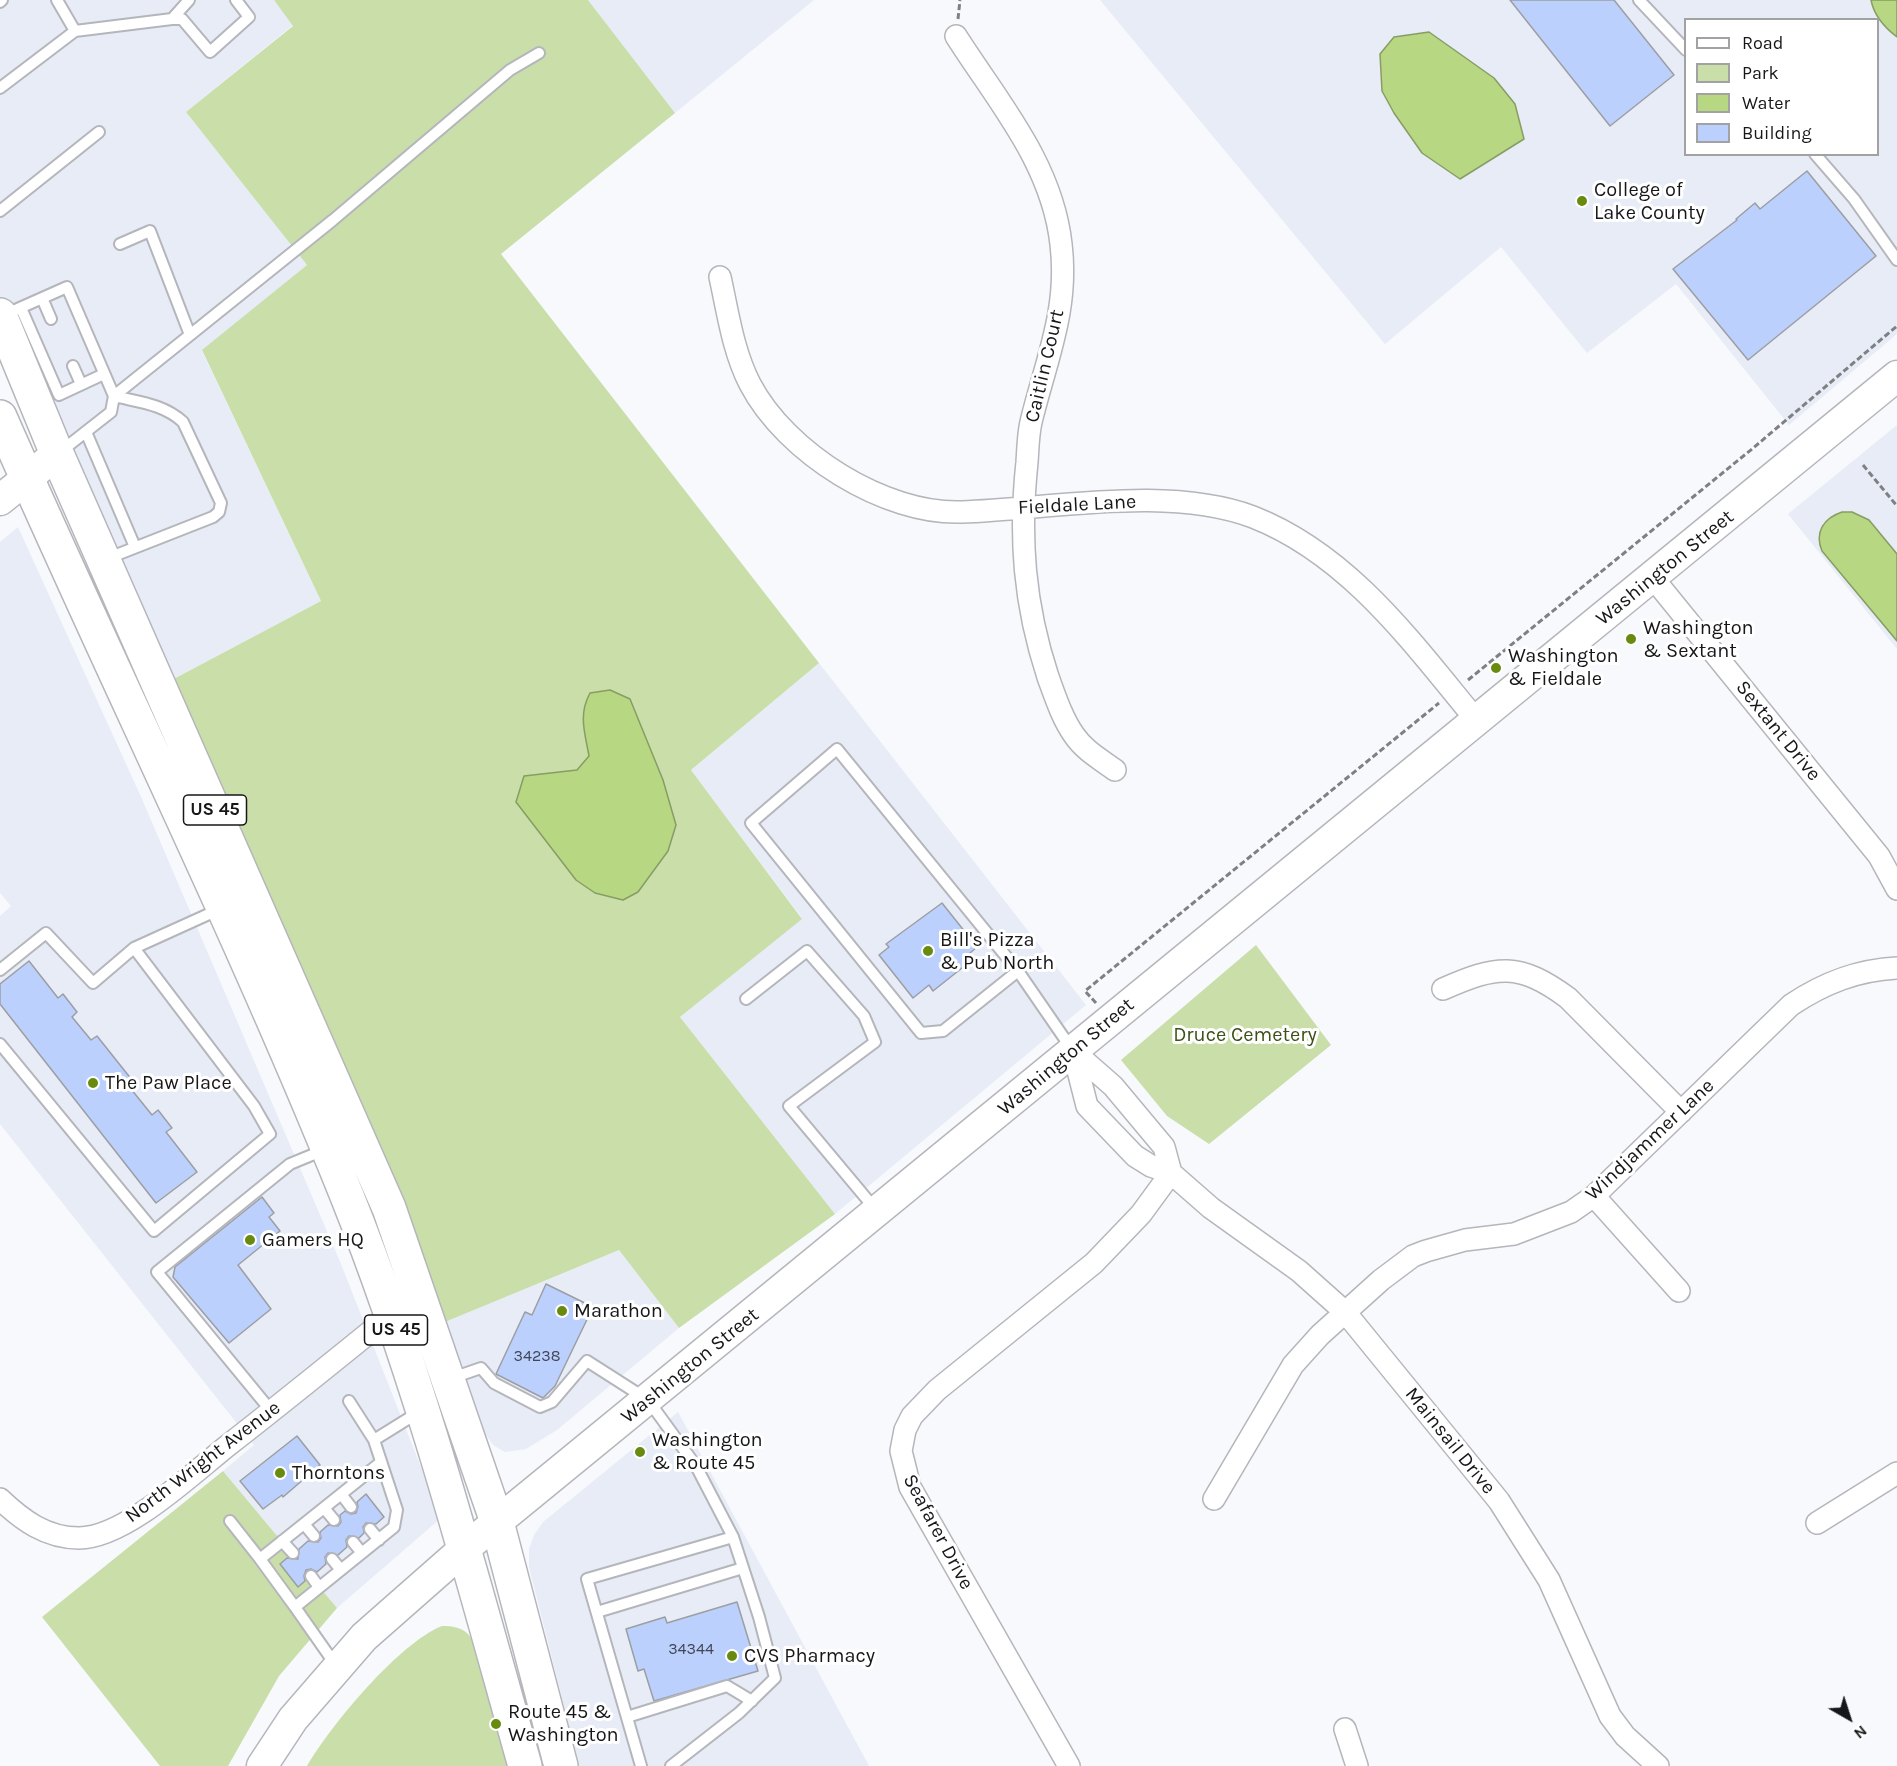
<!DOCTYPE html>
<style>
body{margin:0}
#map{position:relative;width:1897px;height:1766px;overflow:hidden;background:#f7f9fd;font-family:Karla,sans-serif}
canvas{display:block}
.legend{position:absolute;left:1684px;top:18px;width:195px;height:138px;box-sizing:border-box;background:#fff;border:2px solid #a2a2a3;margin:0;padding:8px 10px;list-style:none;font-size:18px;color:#171719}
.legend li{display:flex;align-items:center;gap:12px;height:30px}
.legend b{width:30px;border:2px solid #a2a2a3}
.north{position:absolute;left:1819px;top:1688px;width:60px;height:60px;-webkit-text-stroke:4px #fff;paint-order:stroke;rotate:141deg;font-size:16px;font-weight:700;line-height:24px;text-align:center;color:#171719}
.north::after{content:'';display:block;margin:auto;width:21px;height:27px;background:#171719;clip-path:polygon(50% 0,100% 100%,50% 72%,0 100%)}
</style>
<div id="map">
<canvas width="1897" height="1766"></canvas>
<ul class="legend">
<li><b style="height:8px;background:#fff"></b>Road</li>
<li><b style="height:16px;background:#c9dea9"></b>Park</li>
<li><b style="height:16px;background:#b7d783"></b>Water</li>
<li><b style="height:16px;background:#bcd0fe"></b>Building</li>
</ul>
<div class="north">N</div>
</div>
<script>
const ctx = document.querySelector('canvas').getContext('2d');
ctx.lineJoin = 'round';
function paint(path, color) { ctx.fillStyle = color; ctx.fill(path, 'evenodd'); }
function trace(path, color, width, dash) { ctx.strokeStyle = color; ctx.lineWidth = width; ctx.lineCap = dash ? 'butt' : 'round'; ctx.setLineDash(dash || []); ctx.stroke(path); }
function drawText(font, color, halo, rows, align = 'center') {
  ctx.font = font + ' Karla,sans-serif'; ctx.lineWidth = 6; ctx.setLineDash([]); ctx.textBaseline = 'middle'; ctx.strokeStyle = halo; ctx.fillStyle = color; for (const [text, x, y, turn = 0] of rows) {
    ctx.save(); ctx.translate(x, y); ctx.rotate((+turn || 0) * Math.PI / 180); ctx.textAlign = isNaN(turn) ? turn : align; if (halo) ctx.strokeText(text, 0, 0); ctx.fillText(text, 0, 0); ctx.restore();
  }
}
paint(new Path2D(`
 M0,0H274L293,25L186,112L307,265L202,351L321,601L168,682L0,315Z
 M588,0H814L675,113Z
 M1100,0H1897V334L1789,425L1676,284L1587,353L1501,247L1385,344ZM1686,20H1878V154H1686Z
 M1897,425V649L1788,514Z
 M18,527L142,799L341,1264L441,1518L337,1608L223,1471L254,1445L0,1124V916L11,906L0,893V542Z
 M819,663L1086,1005L835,1214L680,1017L802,918L691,770Z
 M619,1250L679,1328L557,1430L526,1449L505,1452L493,1445L480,1426L445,1322Z
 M678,1412L869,1766H579L529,1567V1549L534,1535L543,1522Z`), '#e7ecf7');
paint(new Path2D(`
 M274,0H588L675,113L501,254L819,663L691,770L802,919L680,1017L835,1214L679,1328L619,1250L445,1322L168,682L321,601L202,350L307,265L186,112L293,26Z
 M1256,945L1331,1045L1209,1144L1167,1116L1121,1060Z
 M223,1471L337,1608L279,1676L228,1766H160L42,1617Z
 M442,1626C452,1626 461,1627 468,1634C487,1655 504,1736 512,1766H307C332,1724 398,1644 442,1626Z`), '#c9dea9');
const water = new Path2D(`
 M1871,0H1897V37C1884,27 1874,16 1871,0Z
 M1429,32L1494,78L1515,104L1524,139L1460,179L1422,153L1394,113L1382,91L1380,54L1394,37Z
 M1842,512H1852L1869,520L1897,554V641L1822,551C1814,532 1824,518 1842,512Z
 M610,690L630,699L663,780L676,825L668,851L638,892L623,900L595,893L576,880L516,802L524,776L577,770L589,756C585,733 578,715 590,693Z`);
paint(water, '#b7d783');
trace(water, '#879d63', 1.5);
const building = new Path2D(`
 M1510,0H1614L1674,75L1610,126Z
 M1807,171L1876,256L1748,360L1673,269L1737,220L1736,219L1755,203L1760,209Z
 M942,903L977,947L963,959L967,964L933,991L929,985L913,998L879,955L889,947L886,944Z
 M29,961L58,998L63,994L77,1012L72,1017L91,1040L97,1036L136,1085L131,1089L152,1115L158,1110L172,1128L166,1132L197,1172L156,1203L0,1004V984Z
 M262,1197L274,1213L269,1217L280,1231L238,1265L271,1309L229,1343L173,1277L175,1267Z
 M546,1284L593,1307L555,1386L543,1398L496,1374L525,1312L532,1315Z
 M297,1436L320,1465L283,1497L282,1495L263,1509L240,1481Z
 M366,1494L384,1517L376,1524L366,1523L363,1527L364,1533L359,1538L349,1536L346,1540L347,1547L338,1555L328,1553L325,1557L326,1564L317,1572L311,1569L306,1570L304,1576L305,1581L298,1587L280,1564L287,1558L298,1559L299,1549L308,1541L318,1542L321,1538L320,1532L328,1525L338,1526L341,1522L340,1515L345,1511L351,1514L356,1513L358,1507L357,1502Z
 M737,1602L758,1671L654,1701L644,1669L638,1671L626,1629L665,1617L667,1623Z`);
paint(building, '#bcd0fe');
trace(building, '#9c9ea2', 1.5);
const lane = new Path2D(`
 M57,0L75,31
 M1639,0L1686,50
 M0,2L2,0
 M172,19H182L210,52L249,17L236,0
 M0,88L75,31L172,19L189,0
 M1815,154L1854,199L1897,260
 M0,211L99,132
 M42,298L51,319
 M21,308L59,395L104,374
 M4,315L67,287L114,396C138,402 164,404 183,422L221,503L219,512L213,517L106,559
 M190,335L333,220L510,70L539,53
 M73,366L81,384
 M86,432L135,547
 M60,452L111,412L114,396L190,335L150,231L120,244
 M0,970L46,933L93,983L134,948L220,909
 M1018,971L943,1031L921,1033L751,823L837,749L1018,971L1071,1048
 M746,999L807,951L864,1016L875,1042L789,1106L876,1210
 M0,1044L154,1231L270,1134L254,1106L134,948
 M452,1378L481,1368L494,1383L540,1407L552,1402L587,1361L648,1400L696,1466L733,1537L759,1617L775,1678L739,1713L671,1766
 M349,1401L374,1440
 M272,1412L157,1272L290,1164L324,1150
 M341,1494L351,1507
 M324,1508L334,1520
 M230,1521L260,1559
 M304,1524L314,1536
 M370,1529L379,1540
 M282,1541L293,1553
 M353,1542L362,1553
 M332,1559L341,1570
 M311,1576L319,1587
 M295,1607L260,1559L380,1463
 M597,1612L743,1568
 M337,1667L295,1607L394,1527L397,1510L374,1440L419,1412
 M627,1717L727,1686L752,1701
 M641,1766L587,1579L733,1537`);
const street = new Path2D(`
 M956,36C998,102 1052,163 1061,244C1069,310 1046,360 1031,422C1028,435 1028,449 1027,462C1019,538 1024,604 1048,677C1055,696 1062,718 1074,735C1084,750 1100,759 1115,770
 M720,277C728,313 733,351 750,384C786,453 885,515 962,512C1052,509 1167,485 1253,517C1350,555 1413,644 1477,721
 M1653,578L1879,856L1897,889
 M1443,989C1497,965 1519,962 1568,998L1681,1112
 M1073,1051L1087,1106L1135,1156L1151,1166L1171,1173L1211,1208L1299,1271L1345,1312L1499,1501L1549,1580L1610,1716L1625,1736L1658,1766
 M1073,1051L1113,1086L1164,1147L1171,1173
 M1594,1196L1679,1291
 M0,1499C22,1520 46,1538 79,1538C126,1538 195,1471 231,1443C285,1401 338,1358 391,1315
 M1214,1499L1293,1365L1320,1335L1381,1280L1413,1256L1426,1251L1465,1240L1514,1234L1571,1212L1594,1196L1791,1005C1824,983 1857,970 1897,968
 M1817,1523L1897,1473
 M1345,1729L1357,1766
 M1069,1766L910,1487L901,1451L905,1430L912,1416L937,1390L1094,1263L1141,1214L1171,1173`);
const secondary = new Path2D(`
 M0,500L57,454
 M262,1766L293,1719L364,1637L464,1549L1897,376`);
const primary = new Path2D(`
 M0,315L57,454L389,1208L497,1522L561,1766
 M0,417C114,678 241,932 347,1196C421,1381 471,1574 525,1766`);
trace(lane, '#b5b6bb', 14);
trace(street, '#b5b6bb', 24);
trace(secondary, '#b5b6bb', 33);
trace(primary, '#b5b6bb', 36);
trace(new Path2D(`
 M958,19L960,0
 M1863,465L1897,506
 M1468,680L1752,449L1897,326
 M1096,1003L1085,991L1439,703`), '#7f8082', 3, [6, 3]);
trace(lane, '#fff', 10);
trace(street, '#fff', 21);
trace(secondary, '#fff', 30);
trace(primary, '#fff', 33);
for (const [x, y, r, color] of [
 [1582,201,6,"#688b0f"],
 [1631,639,6,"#688b0f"],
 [1496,668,6,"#688b0f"],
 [928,951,6,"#688b0f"],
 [93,1083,6,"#688b0f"],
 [250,1240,6,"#688b0f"],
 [562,1311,6,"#688b0f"],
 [640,1452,6,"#688b0f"],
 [280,1473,6,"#688b0f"],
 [732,1656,6,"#688b0f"],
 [496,1724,6,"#688b0f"]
]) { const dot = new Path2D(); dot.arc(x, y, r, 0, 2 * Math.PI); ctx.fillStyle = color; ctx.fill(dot); trace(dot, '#fff', 2); }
drawText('16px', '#404552', null, [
 ["34238",537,1356],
 ["34344",691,1649]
]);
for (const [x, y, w] of [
 [215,810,63],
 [396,1330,63]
]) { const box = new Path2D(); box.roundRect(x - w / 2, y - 15, w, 30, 4.5); ctx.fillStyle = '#fff'; ctx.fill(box); trace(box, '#171719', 1.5); }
drawText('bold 18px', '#171719', null, [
 ["US 45",215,810],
 ["US 45",396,1330]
]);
drawText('20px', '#171719', '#fff', [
 ["College of",1594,190],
 ["Lake County",1594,213],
 ["Washington",1643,628],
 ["& Sextant",1643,651],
 ["Washington",1508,656],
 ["& Fieldale",1508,679],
 ["Bill's Pizza",940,940],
 ["& Pub North",940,963],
 ["The Paw Place",105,1083],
 ["Gamers HQ",262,1240],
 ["Marathon",574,1311],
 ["Washington",652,1440],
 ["& Route 45",652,1463],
 ["Thorntons",292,1473],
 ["CVS Pharmacy",744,1656],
 ["Route 45 &",508,1712],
 ["Washington",508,1735]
], 'left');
drawText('20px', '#171719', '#fff', [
 ["Caitlin Court",1045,366,-77],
 ["Fieldale Lane",1077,505,-3],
 ["Washington Street",1665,568,-39],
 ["Sextant Drive",1778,731,51],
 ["Washington Street",1066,1057,-40],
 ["Windjammer Lane",1650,1140,-43],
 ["Washington Street",690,1366,-39],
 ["Mainsail Drive",1450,1441,51],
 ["North Wright Avenue",203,1462,-37],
 ["Seafarer Drive",938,1532,62]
]);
drawText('20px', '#3d5015', '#fff', [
 ["Druce Cemetery",1245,1035]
]);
</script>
